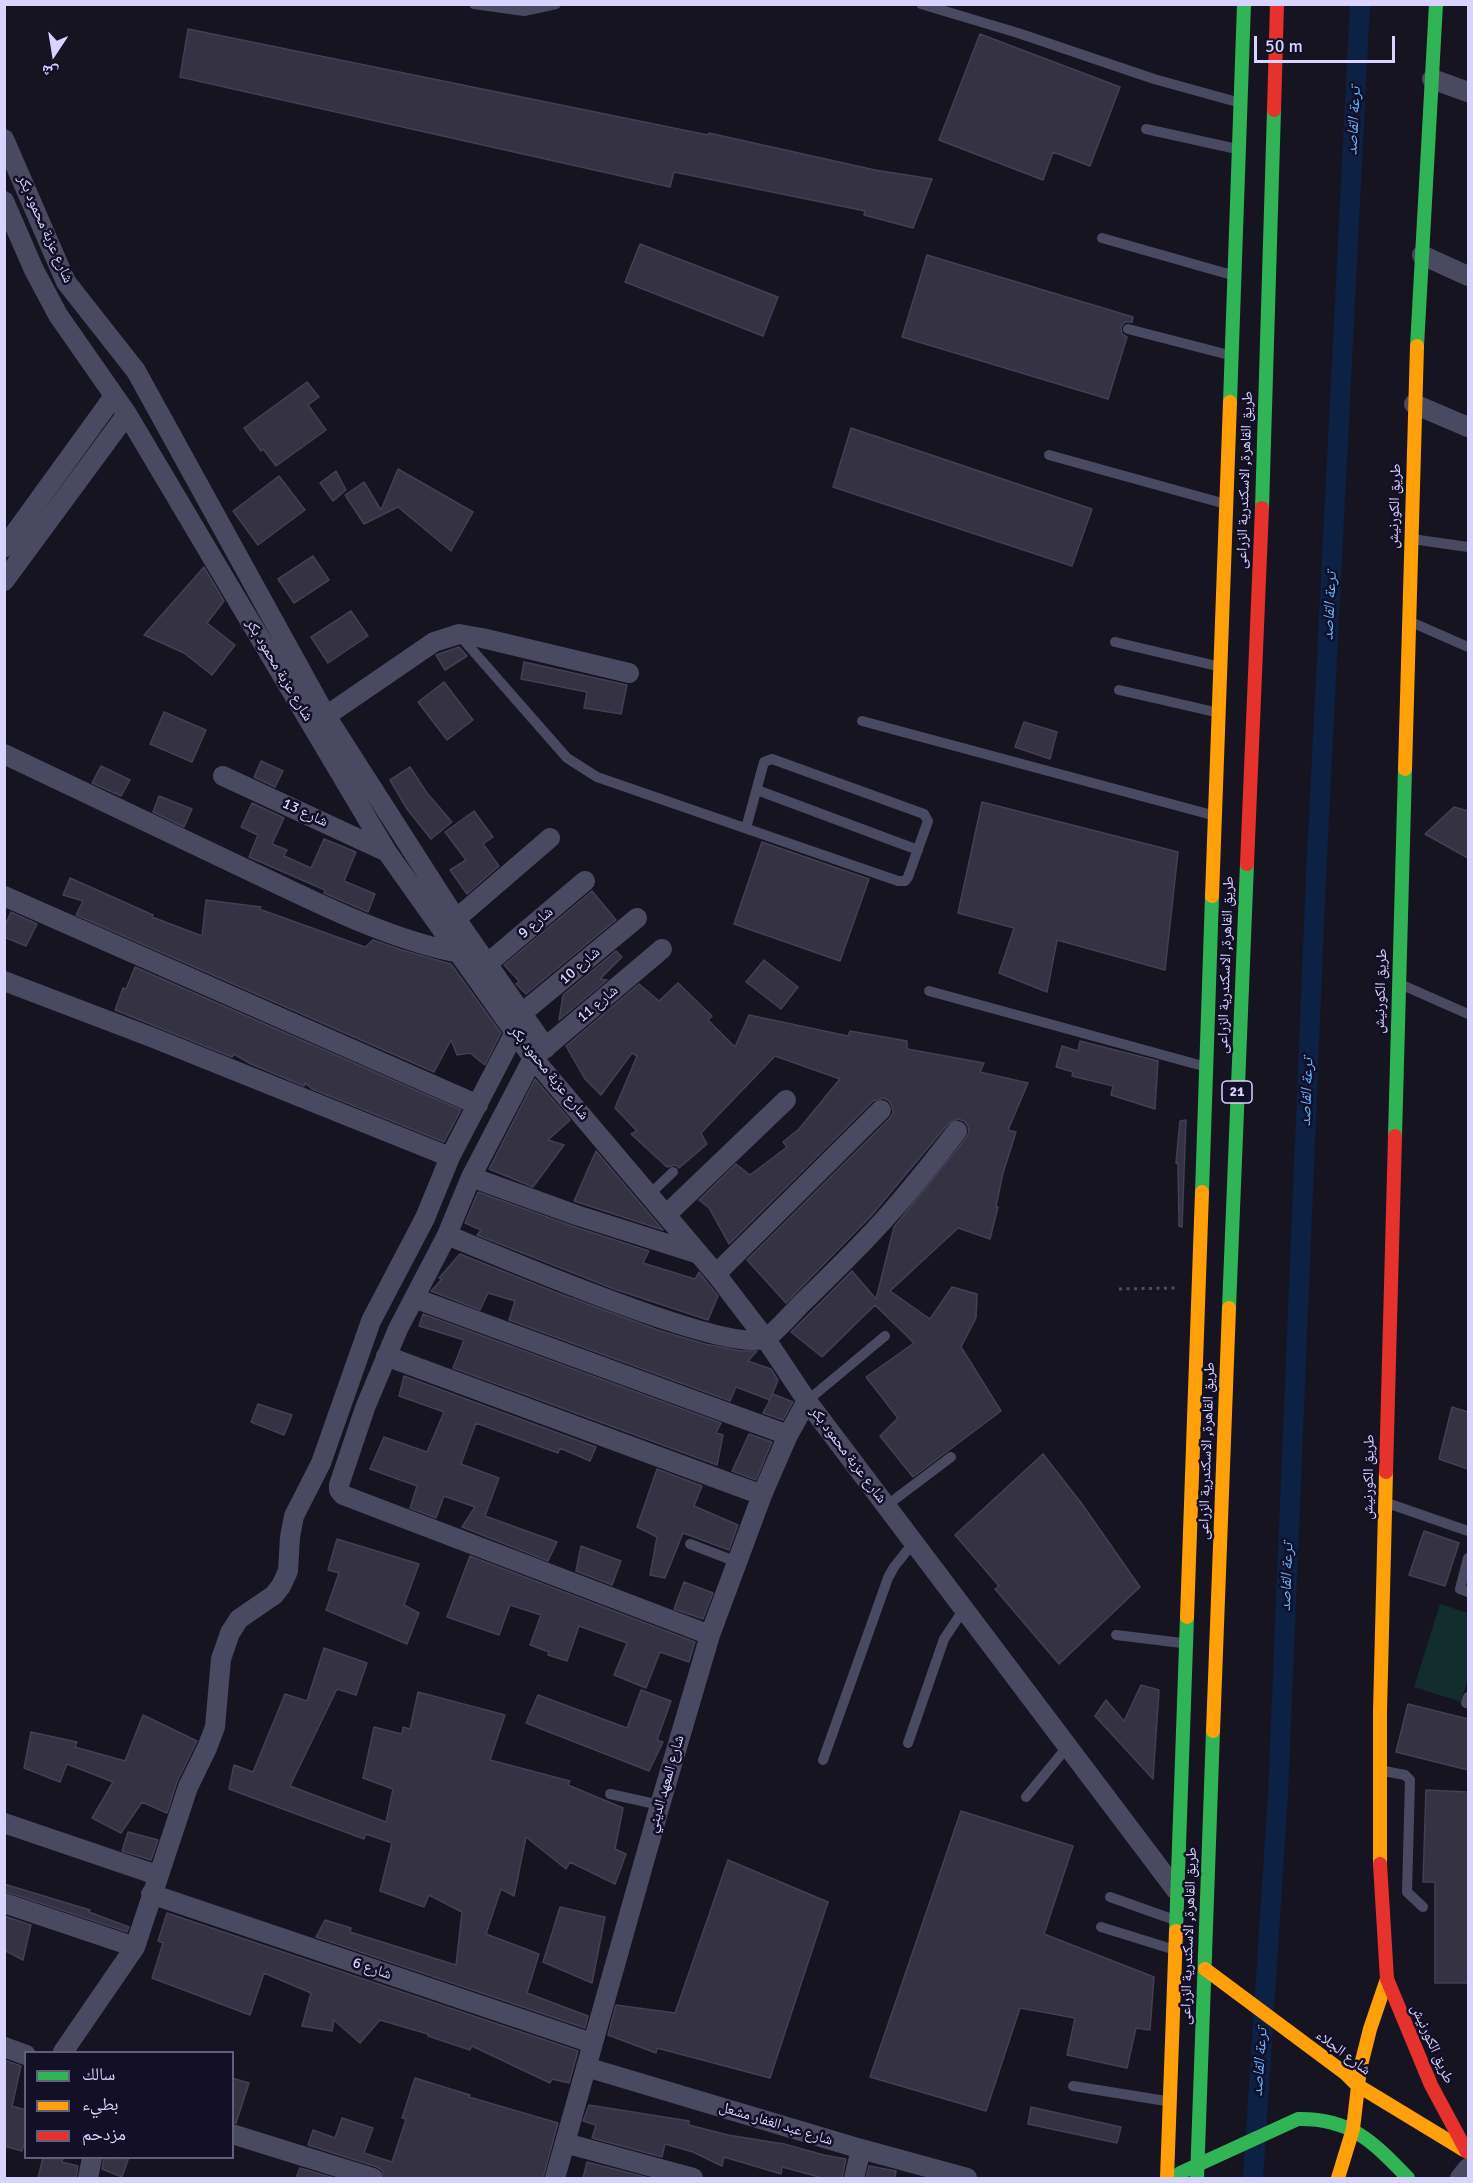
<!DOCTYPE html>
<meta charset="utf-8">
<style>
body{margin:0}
#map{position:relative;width:1473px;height:2183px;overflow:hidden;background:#161421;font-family:Signika,"Noto Naskh Arabic",sans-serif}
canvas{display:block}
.frame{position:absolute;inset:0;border:6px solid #d9d4ff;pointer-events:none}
.legend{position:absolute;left:24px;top:2051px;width:210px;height:108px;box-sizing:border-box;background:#130f26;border:2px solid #625e7d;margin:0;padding:8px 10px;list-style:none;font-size:18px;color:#d9d4ff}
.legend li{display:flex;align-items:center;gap:12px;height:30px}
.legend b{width:30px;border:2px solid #625e7d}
.north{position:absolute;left:24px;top:24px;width:60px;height:60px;-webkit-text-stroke:4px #130f26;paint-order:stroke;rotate:192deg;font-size:16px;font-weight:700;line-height:24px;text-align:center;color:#d9d4ff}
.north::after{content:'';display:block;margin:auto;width:21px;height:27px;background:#d9d4ff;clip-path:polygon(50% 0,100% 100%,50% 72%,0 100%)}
.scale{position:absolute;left:1254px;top:36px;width:141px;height:27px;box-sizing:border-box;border:3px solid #d9d4ff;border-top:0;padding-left:8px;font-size:18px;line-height:21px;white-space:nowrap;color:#d9d4ff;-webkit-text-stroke:4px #130f26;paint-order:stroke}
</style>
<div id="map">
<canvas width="1473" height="2183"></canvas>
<div class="frame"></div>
<ul class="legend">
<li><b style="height:8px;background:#30b455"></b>سالك</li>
<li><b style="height:8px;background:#ff9f0a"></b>بطيء</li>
<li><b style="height:8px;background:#e5322d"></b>مزدحم</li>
</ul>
<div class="north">ش</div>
<div class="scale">50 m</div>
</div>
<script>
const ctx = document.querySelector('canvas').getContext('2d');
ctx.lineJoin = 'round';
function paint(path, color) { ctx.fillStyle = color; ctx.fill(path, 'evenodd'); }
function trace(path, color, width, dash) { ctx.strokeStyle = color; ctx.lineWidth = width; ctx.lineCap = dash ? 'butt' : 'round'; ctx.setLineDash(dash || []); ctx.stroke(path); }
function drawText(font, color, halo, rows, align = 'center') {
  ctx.font = font + ' Signika,"Noto Naskh Arabic",sans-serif'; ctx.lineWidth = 5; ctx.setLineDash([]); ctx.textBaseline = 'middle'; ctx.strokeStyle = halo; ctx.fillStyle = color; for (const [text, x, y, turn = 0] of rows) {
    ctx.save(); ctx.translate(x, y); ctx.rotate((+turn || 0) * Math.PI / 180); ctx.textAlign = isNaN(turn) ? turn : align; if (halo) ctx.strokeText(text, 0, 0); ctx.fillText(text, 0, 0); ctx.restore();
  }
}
paint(new Path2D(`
 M1440,1604L1468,1613V1678L1461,1702L1414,1687Z`), '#132c2d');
trace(new Path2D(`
 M1253,2178L1278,1794L1316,876L1360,4`), '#0d2144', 20);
const building = new Path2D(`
 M188,29L708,135L709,133L875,170L932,179L913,228L864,215L865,211L674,172L670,187L180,77Z
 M980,34L1120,87L1090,166L1053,152L1043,180L939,140Z
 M640,244L778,297L763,336L625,282Z
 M927,255L1133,317L1132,322H1125L1121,327L1122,334L1127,337L1108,399L902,337Z
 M307,382L319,397L308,405L326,430L276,466L263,449L261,451L244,428Z
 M851,428L1092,509L1072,566L833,487Z
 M398,469L473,512L451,551L398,507L364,524L345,495L364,482L381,510Z
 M336,471L346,490L333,501L320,483Z
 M279,476L305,510L258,545L233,511Z
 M313,556L329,580L294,603L278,579Z
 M204,567L224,601L207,623L235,645L212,675L184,653L144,635Z
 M351,611L368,636L328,663L311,637Z
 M459,647L467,656L445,670L436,655Z
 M524,662L627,685L621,714L584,708L587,692L521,679Z
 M444,682L473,720L447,740L418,702Z
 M164,712L206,730L192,762L150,744Z
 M1024,722L1057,732L1050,759L1015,747Z
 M261,761L283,771L275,787L254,777Z
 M101,766L130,780L121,796L92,783Z
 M410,767L427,793L452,822L431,839L407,809L390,780Z
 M159,796L192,809L184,827L153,812Z
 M982,802L1178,852L1165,970L1057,940L1047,992L999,973L1014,928L958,913Z
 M252,803L284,818L272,844L287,850L284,856L311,868L324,839L356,852L344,881L375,894L368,912L324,893L325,890L249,857L258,835L241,827Z
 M1454,807L1468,811V858L1425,834Z
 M474,811L493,837L483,844L499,866L467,894L450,870L466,860L445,832Z
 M762,842L869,879L840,961L734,924Z
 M70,878L153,915L152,917L202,936L206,900L261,907L259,909L365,947L373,940L402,950L451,964L501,1033L485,1065L470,1053L457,1055L451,1040L434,1072L76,915L83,901L63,895Z
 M592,891L616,920L526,994L516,984L519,981L504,965Z
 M11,912L37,924L26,946L4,937V928Z
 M616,951L622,957L600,979L607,980L559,1020L563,995Z
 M764,960L798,987L781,1009L746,982Z
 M135,967L461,1110L444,1142L312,1089L305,1083L304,1086L251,1064L234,1054L232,1057L115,1010L123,988L126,989Z
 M678,983L712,1016L708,1020L735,1047L749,1015L848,1036L850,1031L907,1041V1049L984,1063L980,1072L1028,1083L1008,1130L1016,1132L1003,1173L996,1206L998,1207L990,1239L958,1228L890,1291L930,1319L952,1287L977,1294L976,1318L961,1347L1001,1411L913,1477L880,1436L898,1418L866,1377L914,1343L875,1305L822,1357L791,1332L852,1271L876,1299L894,1227L966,1138L969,1132L968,1126L964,1121L958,1119L948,1124L871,1216L786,1303L747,1260L889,1119L893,1113L892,1106L889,1101L884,1098L873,1101L729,1244L709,1208L699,1200L736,1164L750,1175L787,1147L783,1142L799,1129L840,1079L775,1056L701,1133L707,1144L679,1168L675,1165L667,1167L631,1134L637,1131L615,1108L637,1056L632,1053L601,1095L585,1079L566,1046L639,984L659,1001Z
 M1080,1041L1158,1061L1155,1109L1111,1095L1113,1086L1072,1076L1073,1072L1056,1067L1062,1046L1078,1051Z
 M535,1079L570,1120L548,1140L564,1145L533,1187L489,1169Z
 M1186,1120L1182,1227L1179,1226L1178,1164L1176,1163L1180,1121Z
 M596,1151L663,1230L574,1201Z
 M478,1192L572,1226L649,1251L643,1263L695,1279L699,1272L718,1296L708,1320L614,1289L477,1235L481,1230L465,1223Z
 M460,1254L555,1292L658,1330L705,1344L741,1351H757L748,1361L771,1369L778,1380L770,1400L736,1387L730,1401L509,1320L515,1301L488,1293L480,1310L431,1291L442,1279L439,1278Z
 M423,1314L721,1423L716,1433L723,1435L717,1465L453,1368L464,1340L419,1326Z
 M404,1376L596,1447L590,1461L560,1448L558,1453L476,1423L461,1464L499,1478L485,1516L557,1542L548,1561L462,1527L475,1507L444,1496L436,1518L410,1508L417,1486L370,1469L384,1437L427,1452L444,1412L399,1396Z
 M773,1394L793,1402L783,1420L763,1413Z
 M258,1404L292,1415L284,1435L251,1422Z
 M1452,1407L1468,1412V1469L1439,1459Z
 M749,1434L772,1442L756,1480L732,1471Z
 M1043,1454L1082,1504L1140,1587L1059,1664L995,1589L999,1586L955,1535Z
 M657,1469L702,1486L694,1506L738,1525L729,1550L683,1533L665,1578L650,1575L657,1537L637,1527Z
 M1424,1531L1459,1543L1445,1586L1409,1575Z
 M337,1539L419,1564L404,1605L419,1613L407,1644L326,1610L339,1573L328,1570Z
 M581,1546L621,1561L612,1585L576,1571Z
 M470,1556L695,1642L689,1662L660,1652L646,1688L614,1675L627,1643L579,1626L567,1661L548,1655L549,1652L530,1645L541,1615L510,1605L499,1635L447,1617Z
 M684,1582L713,1593L703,1619L674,1609Z
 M324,1648L367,1663L356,1695L337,1689L290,1786L386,1822L393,1789L363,1778L374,1727L402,1734L403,1727L410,1729L418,1692L505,1715L490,1760L570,1781L568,1785L623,1808L615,1849L626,1854L615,1884L570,1862L566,1869L526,1837L514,1896L501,1889L486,1934L539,1954L527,1993L588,2016L585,2028L316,1937L325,1920L351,1928L350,1932L456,1965L462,1912L429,1895L424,1907L380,1891L392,1843L366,1834L364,1839L229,1789L234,1765L253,1772L285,1694L307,1701Z
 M1141,1685L1159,1690L1153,1779L1095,1716L1106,1700L1124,1721Z
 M641,1690L671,1701L657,1740L663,1742L649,1771L526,1723L538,1695L627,1728Z
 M1408,1704L1468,1719V1770L1396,1752Z
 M143,1715L197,1741L177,1782L167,1813L142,1802L121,1833L92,1818L113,1782L67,1764L60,1782L24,1768L31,1732L77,1742L75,1747L125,1761Z
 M1426,1790L1468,1792V1983H1435V1882H1423Z
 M961,1811L1073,1846L1044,1934L1154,1977L1150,2030L1136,2028L1127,2068L1067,2055L1075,2018L1020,2008L986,2111L870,2077Z
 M128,1832L158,1840L151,1860L122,1851Z
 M728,1860L828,1902L770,2078L657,2048L656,2053L608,2035L616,2005L675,2013Z
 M4,1884L90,1910L89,1912L129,1927L127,1932L4,1891Z
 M560,1907L605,1917L592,1983L543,1962Z
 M167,1913L578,2051L569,2083L552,2079L550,2083L472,2046L470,2050L428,2036V2034L380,2020L360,2043L334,2020L332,2031L302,2026L311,1993L264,1973L250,2015L152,1978L163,1943L158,1941Z
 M4,1916L31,1925L23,1960L4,1950Z
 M4,2060L21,2066L12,2106L26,2110V2138L22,2151L4,2146Z
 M232,2078L249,2083L236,2123L232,2122Z
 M415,2078L470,2095L469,2097L558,2123L543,2178H385L382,2170L377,2167L308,2145L313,2130L335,2138L342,2118L373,2128L364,2153L392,2162L406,2119L402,2118Z
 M589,2105L689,2121V2125L728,2135L784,2144L824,2155L846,2159L842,2178H823L782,2167L781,2174L724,2157L722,2166L693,2152L665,2144L662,2157L592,2138L596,2125L583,2121Z
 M1031,2107L1121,2127L1117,2143L1028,2124Z
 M43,2157H63L62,2162L78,2166L76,2178H38Z
 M104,2157H129L122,2177L102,2169Z
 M587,2162L649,2178H583Z
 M869,2166L896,2171L895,2178H866Z
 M300,2168L334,2178H296Z`);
paint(building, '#343243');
trace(building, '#433f54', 1.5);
trace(new Path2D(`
 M1119,1289L1175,1288`), '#44505f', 3, [3, 4.5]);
trace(new Path2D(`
 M474,4L524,11L556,4
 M921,4L1018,33L1154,79L1237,102
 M1146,129L1237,149
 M1102,238L1232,275
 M1128,329L1229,355
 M1049,455L1222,503
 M1412,539L1468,547
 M1411,622L1468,647
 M460,636L567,758L597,777L898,881H905L908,877L928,821L924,814L772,759L764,762L746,828
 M1115,642L1217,666
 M1119,690L1215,712
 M862,721L1212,815
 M757,790L918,850
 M1400,984L1468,1014
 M929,991L1203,1066
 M649,1195L673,1172
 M807,1401L885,1336
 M1387,1503L1468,1531
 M886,1506L951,1457
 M690,1544L737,1562
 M1468,1558L1460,1589L1468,1592
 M1116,1635L1182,1643
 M1466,1703L1468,1697
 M908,1743L944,1639L964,1609
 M823,1760L888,1578L894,1567L914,1542
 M1379,1770L1405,1775L1410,1780L1407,1892L1423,1907
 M610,1794L660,1805
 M1026,1797L1068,1746
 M1110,1897L1172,1919
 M1101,1927L1172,1949
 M1073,2086L1166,2101`), '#4a4962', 10);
trace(new Path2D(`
 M1432,79L1468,92
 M4,139L66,282L136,371L326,716L456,919L546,1048
 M4,201L34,270L58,315L127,414L387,852L533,1058L716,1274L765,1338L807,1401L1176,1890
 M1422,255L1468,276
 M1414,404L1468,427
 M4,548L114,396
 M4,581L127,414
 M326,716L434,642L459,634L482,638L629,673
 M4,754C87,793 169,833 252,872C318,903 387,939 459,953
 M223,776L387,852
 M4,896L478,1105
 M456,919L550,838
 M662,949L533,1058L496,1129L471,1177L447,1235L398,1329L365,1408L339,1485V1490L343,1495L710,1635
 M487,964L585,881
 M4,981L151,1037L450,1157
 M521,1014L637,918
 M471,1177L576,1215L699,1254
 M666,1215L786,1100
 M447,1235C494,1254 729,1356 766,1338C774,1334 794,1311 802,1303C832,1274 863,1244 891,1212C914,1186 936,1158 957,1131
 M716,1274L881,1110
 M414,1298L788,1435
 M386,1356L762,1495
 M4,1823L157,1875
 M151,1894L592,2043
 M4,1903L135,1947
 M4,2047L26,2055
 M63,2052L135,1947L188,1787L207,1748L215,1727L221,1659L230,1633L239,1619L274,1595L281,1586L288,1571L290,1537L294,1516L321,1463L371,1321L425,1218L450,1157L515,1032
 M586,2067L861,2149L967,2178
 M232,2134L373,2178
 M565,2143L693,2178
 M88,2178L92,2158
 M555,2178L660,1805L710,1635L762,1495L788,1435L807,1401
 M854,2178L861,2149
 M1460,2178L1468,2168`), '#4a4962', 20);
trace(new Path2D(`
 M1417,346L1436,4
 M1230,402L1244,4
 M1262,508L1274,110
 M1395,1136L1405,769
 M1202,1192L1212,896
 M1229,1308L1247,864
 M1176,1931L1187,1617
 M1180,2173L1298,2119C1351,2118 1373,2142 1408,2178
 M1197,2178L1213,1731`), '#30b455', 14);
trace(new Path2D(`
 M1405,769L1417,346
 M1212,896L1230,402
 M1187,1617L1202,1192
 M1213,1731L1229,1308
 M1380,1864V1711L1386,1472
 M1205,1969L1346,2074L1357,2085L1464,2150
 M1167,2178L1176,1931
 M1338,2178L1353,2129L1360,2069L1370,2029L1387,1979`), '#ff9f0a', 14);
trace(new Path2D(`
 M1274,110L1277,4
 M1247,864L1262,508
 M1386,1472L1395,1136
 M1380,1864L1387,1979L1431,2085L1467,2152`), '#e5322d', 14);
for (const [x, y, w] of [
 [1237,1092,30]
]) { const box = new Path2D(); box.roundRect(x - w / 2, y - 11, w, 22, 4.5); ctx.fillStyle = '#130f26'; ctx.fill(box); trace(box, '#d9d4ff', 1.5); }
drawText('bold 14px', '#d9d4ff', null, [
 ["21",1237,1092]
]);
drawText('15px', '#d9d4ff', '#130f26', [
 ["شارع عزبة محمود بكر",45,229,66],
 ["طريق القاهرة, الاسكندرية الزراعى",1245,480,-88],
 ["طريق الكورنيش",1395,506,-88],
 ["شارع عزبة محمود بكر",279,670,59],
 ["شارع 13",305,813,25],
 ["شارع 9",536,923,-40],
 ["طريق القاهرة, الاسكندرية الزراعى",1226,965,-88],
 ["شارع 10",580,966,-41],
 ["طريق الكورنيش",1381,991,-88],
 ["شارع 11",598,1004,-40],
 ["شارع عزبة محمود بكر",549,1073,51],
 ["طريق القاهرة, الاسكندرية الزراعى",1207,1451,-88],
 ["شارع عزبة محمود بكر",848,1455,53],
 ["طريق الكورنيش",1369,1477,-89],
 ["شارع المعهد الديني",666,1784,-74],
 ["طريق القاهرة, الاسكندرية الزراعى",1189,1936,-88],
 ["شارع 6",372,1969,19],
 ["طريق الكورنيش",1432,2044,66],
 ["شارع الجلاء",1343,2053,37],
 ["شارع عبد الغفار مشعل",776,2124,17]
]);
drawText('italic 16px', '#62b6ff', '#130f26', [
 ["ترعة القاصد",1354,121,-87],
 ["ترعة القاصد",1330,606,-87],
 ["ترعة القاصد",1307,1092,-88],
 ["ترعة القاصد",1287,1577,-88],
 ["ترعة القاصد",1260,2062,-86]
]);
</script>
